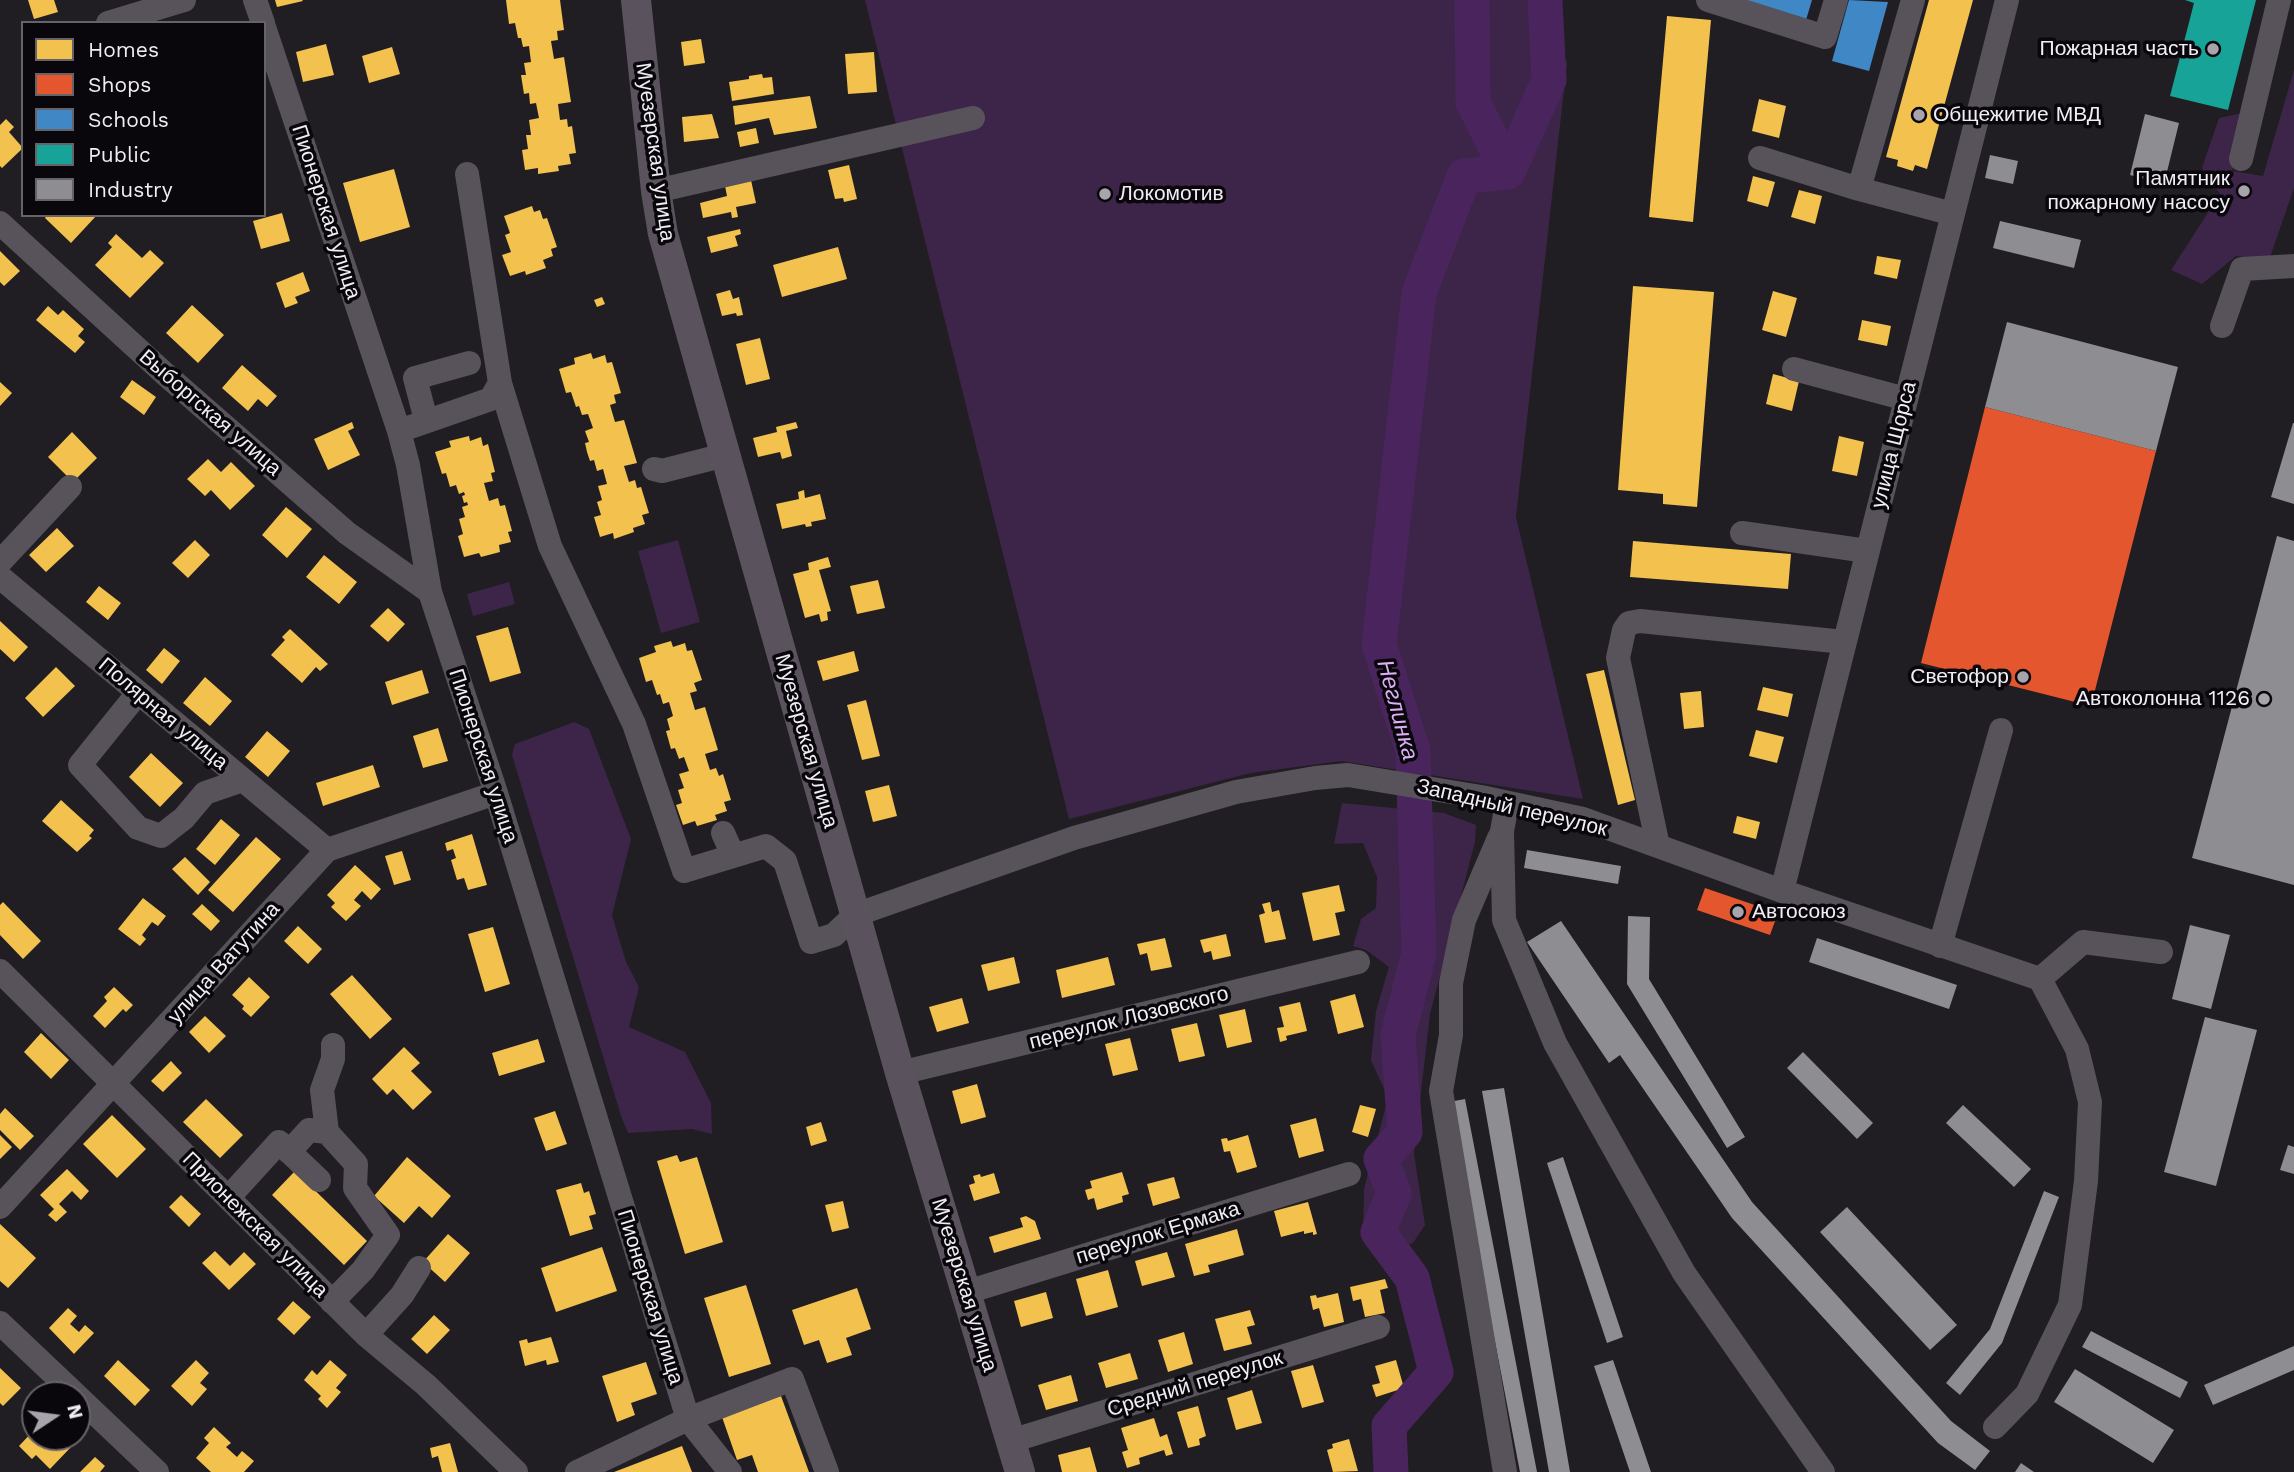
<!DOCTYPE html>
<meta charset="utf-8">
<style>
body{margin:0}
#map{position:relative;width:2294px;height:1472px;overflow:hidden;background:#201d23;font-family:"Work Sans",sans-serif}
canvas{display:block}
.legend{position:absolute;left:21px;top:21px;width:245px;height:196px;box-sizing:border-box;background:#09070b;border:2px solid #666368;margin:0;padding:9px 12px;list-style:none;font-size:21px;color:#f1edf4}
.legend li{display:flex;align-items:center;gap:14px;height:35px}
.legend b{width:35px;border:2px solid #666368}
.north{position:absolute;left:21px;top:1381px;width:70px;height:70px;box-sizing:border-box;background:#09070b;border:2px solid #666368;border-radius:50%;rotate:77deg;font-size:19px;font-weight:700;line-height:28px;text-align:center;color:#f1edf4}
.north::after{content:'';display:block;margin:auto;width:24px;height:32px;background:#a8a4ab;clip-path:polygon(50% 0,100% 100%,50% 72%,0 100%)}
</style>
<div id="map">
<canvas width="2294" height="1472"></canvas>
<ul class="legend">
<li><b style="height:19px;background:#f2c14e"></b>Homes</li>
<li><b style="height:19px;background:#e4572e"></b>Shops</li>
<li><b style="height:19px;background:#3f88c5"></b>Schools</li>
<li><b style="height:19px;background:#17a398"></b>Public</li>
<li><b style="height:19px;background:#8d8d92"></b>Industry</li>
</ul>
<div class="north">N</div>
</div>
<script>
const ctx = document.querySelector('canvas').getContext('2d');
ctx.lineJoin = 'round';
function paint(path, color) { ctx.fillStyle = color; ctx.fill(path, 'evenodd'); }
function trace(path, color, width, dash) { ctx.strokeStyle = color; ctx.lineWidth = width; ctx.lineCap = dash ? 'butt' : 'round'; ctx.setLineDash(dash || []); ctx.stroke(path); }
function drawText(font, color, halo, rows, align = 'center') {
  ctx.font = font + ' "Work Sans",sans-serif'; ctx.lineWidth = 7; ctx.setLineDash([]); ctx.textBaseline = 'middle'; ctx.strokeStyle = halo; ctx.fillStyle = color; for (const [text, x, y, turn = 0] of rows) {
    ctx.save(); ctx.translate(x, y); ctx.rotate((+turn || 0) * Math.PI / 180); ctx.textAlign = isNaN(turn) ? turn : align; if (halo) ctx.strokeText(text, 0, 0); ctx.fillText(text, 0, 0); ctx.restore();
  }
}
paint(new Path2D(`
 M865,0H1537L1567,63L1516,517L1583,799L1341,761L1251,773L1069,819Z
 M2294,70V188L2269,260L2236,256L2202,284L2171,270L2220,194L2202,168L2219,118L2247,112L2232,171L2263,176Z
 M678,540L700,622L661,633L638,551Z
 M509,582L515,604L473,616L467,594Z
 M574,722L589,729L631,839L612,915L626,962L639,987L629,1027L685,1052L711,1103L712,1134L692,1129L628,1133L621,1116L512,755L515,744Z
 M1342,803L1444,813L1476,825L1475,842L1430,1014L1414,1154L1425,1225L1413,1243L1401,1247L1363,1236L1364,1189L1388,1098L1371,1060L1376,1011L1389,967L1366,950L1353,946L1361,919L1376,908L1377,877L1363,843L1334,844Z`), '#3c2549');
paint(new Path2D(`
 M28,0H54L58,12L34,19Z
 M275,0H302L303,1L277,7Z
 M506,0H560L564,30L557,31L558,40L551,41L554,59L564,57L571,102L558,104L560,120L567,119L568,127L572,126L576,153L569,154L571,164L558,166L559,171L538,174V168L525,170L522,150L528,149L526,135H531L529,120L539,118L536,103L530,104L529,93L524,94L521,75H526L524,63L531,62L529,46L523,47L521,38H518L515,23L509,24Z
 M1929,0H1973L1927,169L1915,165L1913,171L1897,166L1898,160L1886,157Z
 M1667,16L1711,20L1693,222L1649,217Z
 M701,39L705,63L684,66L681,42Z
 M326,44L334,75L303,82L296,52Z
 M392,47L400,74L369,83L362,56Z
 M874,52L877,92L848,94L845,54Z
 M762,74L763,78L772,77L774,94L732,101L729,82L749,79V76Z
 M810,96L817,128L774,135L769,118L735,125L733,106Z
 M1759,99L1786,106L1779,138L1752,131Z
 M712,114L719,138L684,142L682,117Z
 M6,119L14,127L9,132L23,148L2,168L0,166V125Z
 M756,128L759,143L740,147L737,132Z
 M849,165L857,199L844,202L843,198L835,199L828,170Z
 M394,169L410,227L360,242L343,183Z
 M1753,176L1775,182L1768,207L1747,201Z
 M751,180L756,203L736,207L738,217L732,218L731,212L703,218L700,203L727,196L725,186Z
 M1799,190L1822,196L1815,224L1791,217Z
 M532,206L534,212L540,210L543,219L547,218L557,247L551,249L553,256L543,260L546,268L526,275L525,271L510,276L502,255L511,252L505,235L510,233L504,216Z
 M282,213L290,241L261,249L253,221Z
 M47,215H97L71,243L45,218Z
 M740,229L741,234L735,236L738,246L711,253L707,237Z
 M116,234L142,258L150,250L164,263L130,298L95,265L112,247L108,243Z
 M838,247L847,279L782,297L773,265Z
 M0,251L20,271L4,286L0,282Z
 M1877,256L1901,260L1897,279L1874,274Z
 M303,272L310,291L295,297L298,303L285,308L276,283Z
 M1633,286L1714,292L1697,507L1663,504V494L1618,490Z
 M730,290L733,299L739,297L743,315L737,316L736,313L722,316L716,294Z
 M1773,291L1797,298L1786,337L1762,330Z
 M602,297L605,304L597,307L594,300Z
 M192,305L224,335L198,363L166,333Z
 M48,306L58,315L63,310L84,329L78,336L85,342L75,353L36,320Z
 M1862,320L1891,326L1887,346L1858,340Z
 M760,338L770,379L746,385L736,344Z
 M591,353L593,359L605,355L607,363L612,362L621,393L614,395L616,403L610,405L615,422L624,420L637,463L624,466L629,482L635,480L637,488L641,487L649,513L642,515L645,524L633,528L634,532L614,539L613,533L600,537L594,517L601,515L597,502L602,500L598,486L607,484L603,469L597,471L594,460L590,461L587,452L585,443L589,442L585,431L593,428L588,414L582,415L579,406L576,407L571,392L566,393L559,369L575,364L574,358Z
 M242,365L277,396L267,407L258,399L248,411L222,388Z
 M1773,374L1799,381L1792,411L1766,404Z
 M132,380L156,397L144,415L120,397Z
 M0,382L12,393L0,406Z
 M352,422L354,428L348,431L360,455L328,470L314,439Z
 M796,422L798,428L786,431L792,456L782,459L780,452L758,457L753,438L777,432L776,427Z
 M72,432L97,458L73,482L48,457Z
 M469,436L470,441L481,437L483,446L488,444L495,472L491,473L493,481L484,483L489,501L498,498L500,506L505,505L512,531L508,532L511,542L499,545L500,552L481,557L479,553L464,557L458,536L463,534L459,519L465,517L462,507L468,505L467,502L464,503L462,496L465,495L464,492L459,494L456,485L450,487L446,473L442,474L435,452L451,447L449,441Z
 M1839,436L1864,442L1857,476L1832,471Z
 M208,459L221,472L231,462L255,486L230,510L211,490L205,496L187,479Z
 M804,490L805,498L820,494L826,519L811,522L812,526L806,527L805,524L782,529L776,504L799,499L798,492Z
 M286,507L312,529L287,558L262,535Z
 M57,528L74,546L46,572L29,555Z
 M195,540L210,555L188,578L172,563Z
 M1633,541L1791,554L1788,589L1630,577Z
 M324,555L357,582L339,604L306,577Z
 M828,557L831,567L819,570L831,611L827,612L828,620L821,622L819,614L805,618L793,574L809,570L808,563Z
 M878,580L885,608L857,614L850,586Z
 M99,586L121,603L108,620L86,602Z
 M388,608L405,624L388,642L370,626Z
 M0,621L28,647L14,662L0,649Z
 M508,627L521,673L490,682L476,636Z
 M290,629L328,664L320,671L316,667L302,683L271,655L285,640L282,637Z
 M671,641L673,647L685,643L687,651L692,650L702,680L694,683L697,691L690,693L695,710L705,707L718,750L705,754L710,770L716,768L719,776L723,774L731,800L724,802L727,811L715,815L717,820L697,826L695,821L683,825L676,805L682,803L678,790L684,788L679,774L689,771L684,757L679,759L675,748L671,749L666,731L670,730L667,719L673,716L669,702L663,704L660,694L657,695L652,680L646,682L639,658L656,652L654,646Z
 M164,648L180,661L162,684L146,670Z
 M854,651L859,671L823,681L817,661Z
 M56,667L75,686L43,717L25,698Z
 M422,670L429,693L392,705L385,682Z
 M1604,670L1635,800L1618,805L1586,674Z
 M205,677L232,701L210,726L183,703Z
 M1763,687L1793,694L1788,717L1757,710Z
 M1701,691L1704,727L1684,729L1680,693Z
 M866,700L880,756L862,760L847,705Z
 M438,728L448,761L423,768L413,736Z
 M1756,730L1784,737L1777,763L1749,756Z
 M267,731L290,751L268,777L245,757Z
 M151,753L183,783L160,807L129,777Z
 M373,765L380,787L323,806L316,783Z
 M889,785L897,816L873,822L865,791Z
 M61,800L94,830L89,836L92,838L77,852L42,821Z
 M1737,816L1760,822L1756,839L1733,833Z
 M221,819L240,835L215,865L196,849Z
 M472,834L487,885L468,890L464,878L457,880L451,860L456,858L453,849L447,851L445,843Z
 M256,837L281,859L233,912L208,890Z
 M402,851L411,880L394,885L385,856Z
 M185,857L210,882L198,895L172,869Z
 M355,865L381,889L371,900L362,891L354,900L361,906L346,921L331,907L335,903L327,895Z
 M1339,885L1345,911L1335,913L1340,935L1313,941L1302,893Z
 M143,898L166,916L158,926L152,922L142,935L146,939L140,946L118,929Z
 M3,902L41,941L23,959L0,935V905Z
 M1270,902L1272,912L1279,910L1286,939L1265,943L1259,915L1265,913L1262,904Z
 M202,904L220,921L211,931L192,914Z
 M298,926L322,949L308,964L284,941Z
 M493,927L510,984L485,992L468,934Z
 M1226,934L1231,956L1213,960L1211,951L1204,953L1200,940Z
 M1165,938L1172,967L1151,971L1147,953L1140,955L1137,944Z
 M1014,957L1020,983L988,991L981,965Z
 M1108,957L1115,985L1062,998L1056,970Z
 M352,975L392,1019L370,1039L330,994Z
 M249,977L270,997L251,1017L242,1009L244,1006L232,995Z
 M114,987L133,1005L126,1012L123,1009L105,1028L93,1016L107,1001L104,997Z
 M1355,994L1364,1027L1338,1034L1330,1001Z
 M962,998L969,1023L937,1032L929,1007Z
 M1300,1002L1307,1031L1286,1036L1287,1040L1280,1042L1277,1028L1284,1027L1279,1007Z
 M1245,1009L1252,1042L1227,1048L1219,1015Z
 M205,1016L226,1036L209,1053L189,1032Z
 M1197,1023L1205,1056L1179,1062L1171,1029Z
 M41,1033L69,1060L51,1079L24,1052Z
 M1130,1038L1138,1070L1113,1076L1105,1044Z
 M538,1039L545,1062L499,1076L492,1053Z
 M404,1047L420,1063L411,1071L432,1092L413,1110L393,1089L387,1095L372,1079Z
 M171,1061L182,1073L163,1092L151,1081Z
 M977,1084L986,1117L961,1124L952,1091Z
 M206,1099L243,1135L220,1158L183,1122Z
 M1360,1105L1376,1109L1368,1137L1352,1132Z
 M5,1108L34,1136L20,1150L0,1130V1114Z
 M555,1111L567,1144L546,1151L534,1118Z
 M112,1115L146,1149L117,1178L83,1144Z
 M1316,1118L1324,1151L1299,1158L1290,1125Z
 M821,1122L827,1141L811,1146L806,1127Z
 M0,1135L12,1147L0,1159Z
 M1248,1135L1257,1167L1237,1173L1230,1151L1224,1152L1221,1139L1227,1138L1228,1141Z
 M677,1155L680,1162L697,1157L723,1242L685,1254L657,1161Z
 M407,1157L451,1196L432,1218L419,1206L404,1223L374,1196Z
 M67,1169L89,1191L81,1200L72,1191L59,1204L67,1212L56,1222L48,1215L54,1209L40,1195Z
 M295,1171L367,1241L344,1265L272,1195Z
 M1122,1172L1129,1194L1122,1196L1123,1202L1097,1210L1094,1198L1088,1200L1085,1190L1092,1188L1090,1181Z
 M994,1173L1000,1193L974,1201L969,1185L975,1183L973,1176L980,1174L981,1177Z
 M1174,1177L1180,1198L1153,1206L1147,1184Z
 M581,1183L584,1193L589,1191L596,1214L589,1216L593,1229L570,1236L556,1190Z
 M181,1195L201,1214L189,1227L169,1207Z
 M843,1201L849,1228L832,1232L825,1205Z
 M1308,1202L1317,1234L1313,1235V1232L1304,1234V1231L1281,1237L1274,1211Z
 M1026,1216L1035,1221L1041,1239L994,1253L989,1237L1023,1227L1020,1218Z
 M0,1224L36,1258L8,1288L0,1281Z
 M1237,1229L1244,1255L1208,1265L1210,1272L1194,1276L1185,1244Z
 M448,1234L470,1253L445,1282L423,1262Z
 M602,1247L617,1291L556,1312L541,1268Z
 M215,1251L230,1266L244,1252L256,1264L229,1290L202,1263Z
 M1167,1252L1175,1277L1142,1286L1135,1261Z
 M1108,1270L1118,1307L1086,1316L1076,1279Z
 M1385,1279L1388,1288L1380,1290L1385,1313L1365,1317L1361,1299L1353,1301L1350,1287Z
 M746,1285L771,1364L729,1377L704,1298Z
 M857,1288L871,1329L846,1338L852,1355L827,1363L819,1340L804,1345L792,1310Z
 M1046,1292L1053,1318L1021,1327L1014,1301Z
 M1338,1293L1344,1322L1324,1327L1319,1308L1313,1310L1310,1296L1316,1295L1317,1298Z
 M293,1301L311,1317L294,1335L277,1319Z
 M68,1308L77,1316L70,1324L79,1332L85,1325L94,1333L74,1354L49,1328Z
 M1250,1310L1255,1325L1247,1327L1252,1344L1224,1351L1215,1319Z
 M434,1315L450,1330L427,1354L411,1339Z
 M1184,1332L1193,1364L1168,1372L1158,1340Z
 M551,1337L559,1362L547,1365L546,1360L525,1366L519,1341L527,1339L528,1343Z
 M1130,1353L1138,1379L1106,1388L1098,1363Z
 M118,1360L150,1390L135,1406L104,1376Z
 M196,1360L209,1373L200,1383L207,1389L192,1406L171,1386Z
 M330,1360L347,1375L336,1388L341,1392L327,1408L318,1399L321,1396L304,1380L312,1370L317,1375Z
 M1396,1360L1404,1388L1376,1397L1372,1385L1380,1383L1375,1366Z
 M646,1362L657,1394L631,1403L635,1415L617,1422L602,1376Z
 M1313,1365L1324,1402L1302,1408L1291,1371Z
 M0,1368L21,1388L3,1406L0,1403Z
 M1071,1375L1078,1401L1046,1410L1038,1385Z
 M1252,1390L1262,1423L1236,1430L1227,1398Z
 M781,1396L809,1472H758L752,1455L737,1460L722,1417Z
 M1198,1406L1206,1436L1199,1439L1200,1445L1188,1448L1177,1412Z
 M1154,1418L1160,1437L1167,1434L1173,1454L1166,1456L1164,1450L1139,1458L1140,1464L1127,1468L1122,1452L1128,1450L1121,1428Z
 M214,1427L231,1443L226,1447L237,1457L242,1451L254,1461L244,1472H211L196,1458L209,1443L204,1438Z
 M35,1429V1437H60L71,1447L50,1469L36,1455L32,1459L19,1446Z
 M1349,1439L1358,1471L1333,1472L1327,1450L1333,1448L1332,1444Z
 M450,1443L458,1472H442L438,1456L432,1458L430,1448Z
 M682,1446L692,1472H614Z
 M1090,1447L1097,1472H1062L1058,1455Z
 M95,1457L105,1466L100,1472H80Z`), '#f2c14e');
paint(new Path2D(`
 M1985,407L2156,451L2091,706L1921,663Z
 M1705,888L1778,913L1770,935L1697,910Z`), '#e4572e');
paint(new Path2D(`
 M1737,0H1812L1806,20Z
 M1849,0L1888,2L1869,71L1832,61Z`), '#3f88c5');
paint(new Path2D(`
 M2185,0H2256L2228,110L2170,96L2194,3Z`), '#17a398');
paint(new Path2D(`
 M2145,114L2179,123L2164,184L2130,175Z
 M1990,155L2018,161L2013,184L1985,178Z
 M2000,221L2081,240L2074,268L1993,248Z
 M2007,322L2178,367L2156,451L1985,407Z
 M2293,423H2294V504L2271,497Z
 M2277,536L2294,541V885L2192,858Z
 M1527,850L1621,866L1618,884L1524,868Z
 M1628,916L1650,917L1649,979L1745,1137L1727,1148L1627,984Z
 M1561,921L1752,1202L1951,1421L1990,1451L1975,1470L1938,1443L1732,1218L1620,1055L1609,1063L1527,942Z
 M2190,925L2230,935L2211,1009L2172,999Z
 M1817,938L1957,985L1949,1009L1809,962Z
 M2205,1017L2257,1030L2216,1186L2164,1172Z
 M1803,1052L1873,1123L1857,1139L1787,1068Z
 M1504,1088L1570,1472H1549L1482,1091Z
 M1465,1099L1537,1472H1520L1449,1102Z
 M1963,1105L2031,1169L2014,1187L1946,1123Z
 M2288,1145L2294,1147V1174L2280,1170Z
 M1563,1157L1623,1337L1607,1343L1547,1163Z
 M2044,1191L2059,1197L2002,1343L1960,1395L1946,1383L1990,1329Z
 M1847,1207L1957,1325L1930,1350L1820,1232Z
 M2091,1331L2188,1382L2180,1398L2082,1347Z
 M2294,1346V1370L2213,1405L2204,1385Z
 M1613,1360L1651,1472H1630L1594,1366Z
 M2075,1369L2174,1430L2153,1463L2054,1402Z
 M2021,1463L2034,1472H2015Z`), '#8d8d92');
trace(new Path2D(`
 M1472,0L1473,102L1508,172
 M1391,1472L1389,1426L1436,1372L1412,1278L1378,1232L1394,1193L1381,1159L1405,1132L1398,1035L1419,953L1413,751L1379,644L1419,293L1464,176L1508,172L1549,80L1545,0`), '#4a255d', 35);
trace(new Path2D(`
 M255,0L263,23
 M1708,0L1825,37L1836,0
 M108,23L184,0
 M264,27L399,431L408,465L430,592L496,793L688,1419L730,1472
 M1760,158L1859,189L1953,214
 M2241,159L2279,0
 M467,174L500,383L550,546L634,724L684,871L766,846L785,861L811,942L834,935L855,915L1074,838L1236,792L1315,778L1348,775L1481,797L1583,819L1782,891L2040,979
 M1859,189L1913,0
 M656,191L973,118
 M0,223L165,374L347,533L430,592
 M2222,326L2242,269L2294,266
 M1794,369L1906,399
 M426,420L415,378L469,363
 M399,431L491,399L500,383
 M654,469L662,471L725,455
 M1742,533L1867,551
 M0,562L70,487
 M0,577L327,850
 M138,693L80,765L138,828L161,836L184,818L205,793L243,780
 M1507,804L1502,831L1504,920L1555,1043L1684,1273L1823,1472
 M723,833L733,855
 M1499,838L1464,920L1451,983V1035L1441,1091L1505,1472
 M1658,846L1618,658L1624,630L1629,623L1640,621L1844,642
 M1782,891L2007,0
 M1940,946L2001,730
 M0,971L366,1335L426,1385L516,1472
 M2040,979L2083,942L2161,952
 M900,1073L1358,962
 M327,1132L322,1090L333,1059V1045
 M289,1152L309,1130L327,1132L356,1164L355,1188L388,1235L363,1270L332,1302
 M228,1198L279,1142L319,1180
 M0,1207L327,850L496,793
 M967,1292L1349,1174
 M0,1323L76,1395
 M366,1335L402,1295L419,1268
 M77,1396L157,1472
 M1995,1427L2027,1394L2070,1305L2086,1181L2090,1102L2077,1049L2040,979
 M1011,1441L1378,1327
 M577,1472L688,1419L792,1379L827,1472`), '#58535b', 24);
trace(new Path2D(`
 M636,0L656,191L663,234L900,1073L1020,1472`), '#5a535e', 30);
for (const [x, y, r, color] of [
 [2213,49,7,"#a8a4ab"],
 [1919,115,7,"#a8a4ab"],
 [2244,191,7,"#a8a4ab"],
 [1105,194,7,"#a8a4ab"],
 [2023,677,7,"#a8a4ab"],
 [2264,699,7,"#a8a4ab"],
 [1738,912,7,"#a8a4ab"]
]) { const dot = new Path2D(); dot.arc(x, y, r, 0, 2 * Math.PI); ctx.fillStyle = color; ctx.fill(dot); trace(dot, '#09070b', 2.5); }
drawText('21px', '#f1edf4', '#09070b', [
 ["Пожарная часть",2199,49],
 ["Общежитие МВД",1933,115,"left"],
 ["Памятник",2230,179],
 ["пожарному насосу",2230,203],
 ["Локомотив",1119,194,"left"],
 ["Светофор",2009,677],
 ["Автоколонна 1126",2250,699],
 ["Автосоюз",1752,912,"left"]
], 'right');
drawText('21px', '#f1edf4', '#09070b', [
 ["Муезерская улица",655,152,82],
 ["Пионерская улица",326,212,72],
 ["Выборгская улица",210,413,41],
 ["улица Щорса",1894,445,-76],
 ["Полярная улица",163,714,40],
 ["Муезерская улица",806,741,74],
 ["Пионерская улица",483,756,72],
 ["Западный переулок",1512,808,13],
 ["улица Ватутина",224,963,-48],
 ["переулок Лозовского",1129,1018,-14],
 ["Прионежская улица",255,1225,45],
 ["переулок Ермака",1158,1233,-17],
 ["Муезерская улица",964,1285,73],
 ["Пионерская улица",650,1297,73],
 ["Средний переулок",1195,1384,-17]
]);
drawText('italic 23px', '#dbaef6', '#09070b', [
 ["Неглинка",1397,710,75]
]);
</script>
